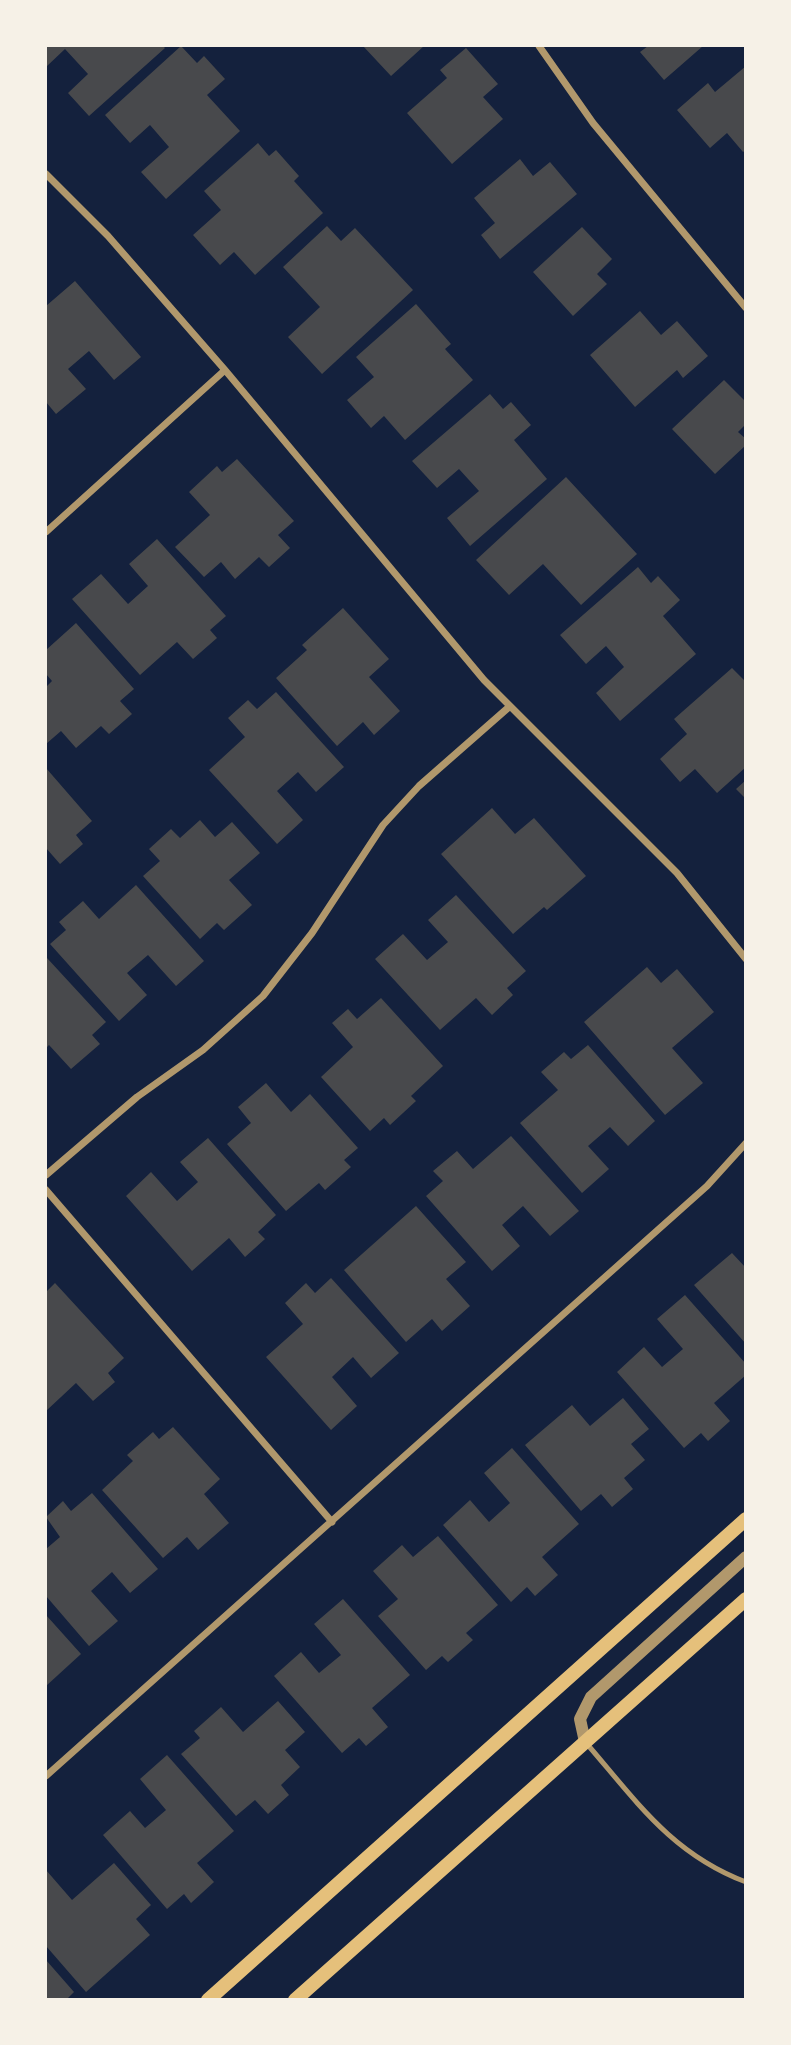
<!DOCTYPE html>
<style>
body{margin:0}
#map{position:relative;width:791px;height:2045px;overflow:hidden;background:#14213d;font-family:"Source Sans 3",sans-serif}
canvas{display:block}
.frame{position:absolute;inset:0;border:47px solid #f6f1e7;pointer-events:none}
</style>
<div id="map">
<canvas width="791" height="2045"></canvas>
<div class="frame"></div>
</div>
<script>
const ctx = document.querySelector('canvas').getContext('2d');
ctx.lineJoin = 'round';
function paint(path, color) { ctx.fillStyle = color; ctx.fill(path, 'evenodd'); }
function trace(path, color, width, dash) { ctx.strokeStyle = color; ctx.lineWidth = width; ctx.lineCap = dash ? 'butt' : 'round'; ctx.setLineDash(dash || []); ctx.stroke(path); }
paint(new Path2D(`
 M46,46H163L165,48L89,116L68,93L88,74L65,49L46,67Z
 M181,46L197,63L204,56L225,79L207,95L240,131L166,199L141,172L169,147L150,125L130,143L105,115Z
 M363,46H424L391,76Z
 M648,46H703L664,80L640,52Z
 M466,48L498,84L483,97L503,119L452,164L407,113L447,78L440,70Z
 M746,66V150L743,152L727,133L710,148L677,110L708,83L715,92Z
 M258,143L269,156L276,150L299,176L294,181L323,213L255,275L234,252L220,265L193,235L221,210L204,191Z
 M520,159L533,176L550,162L577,194L500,259L481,235L495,223L474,198Z
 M327,226L341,241L355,228L413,290L322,374L288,337L320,307L283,267Z
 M582,227L612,259L597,274L607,284L573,316L533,272Z
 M75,281L141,357L114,380L89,351L68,369L86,389L56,414L46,402V306Z
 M416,304L451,344L445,349L473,380L405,440L384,416L371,428L347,400L374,377L356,357Z
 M640,311L661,335L677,321L708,356L683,378L677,370L635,407L590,355Z
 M724,380L746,402V424L738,432L746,439V445L715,474L672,429Z
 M490,394L503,409L511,402L531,425L514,440L547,479L470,546L447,518L479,491L459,469L437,488L412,461Z
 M237,459L294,521L278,535L290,548L269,567L259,557L235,579L221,562L204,577L175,547L210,515L189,492L217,466L222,472Z
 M566,477L637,554L581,605L543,564L509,595L476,560Z
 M157,539L226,616L210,630L217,638L193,659L177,642L140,675L72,599L101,574L128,604L148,586L129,564Z
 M638,567L651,583L658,576L680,600L663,616L696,654L620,721L596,693L624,667L606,646L586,664L560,635Z
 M343,608L389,659L369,677L400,711L374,735L363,722L337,746L276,678L307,650L302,645Z
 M76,623L134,689L120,701L132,714L109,734L101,726L76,748L61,731L46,744V687L52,681L46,674V650Z
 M732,668L746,682V767L717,793L695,769L680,782L660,759L687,734L674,719Z
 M276,692L344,767L316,792L298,772L277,791L303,820L277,844L209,770L245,737L228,718L248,700L257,709Z
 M46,768L92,821L76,835L83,844L60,864L46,848Z
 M746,780V799L736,789Z
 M492,808L515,834L534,818L586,876L547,910L544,907L513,934L441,854Z
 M200,820L215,837L232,822L260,853L229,880L252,905L224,930L217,923L200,939L143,876L160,861L149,849L171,829L180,838Z
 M136,885L204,961L176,986L148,955L127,973L147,995L119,1021L50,944L66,930L59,922L83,901L99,919Z
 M456,895L526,971L507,988L513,995L492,1015L476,998L440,1030L375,959L403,934L427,960L448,942L428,920Z
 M47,958L106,1022L92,1035L100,1044L71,1069L49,1045L46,1048Z
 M647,967L661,983L677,969L714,1012L672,1048L703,1083L665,1115L584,1022Z
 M381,998L443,1066L411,1096L416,1101L390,1125L384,1118L370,1131L321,1077L353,1047L332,1023L348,1009L357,1019Z
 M588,1045L655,1121L628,1146L610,1127L588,1146L609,1169L582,1193L520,1123L558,1090L541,1072L564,1052L571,1059Z
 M266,1083L291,1112L310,1094L358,1148L344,1160L351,1167L325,1190L319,1183L286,1211L227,1144L251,1123L238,1107Z
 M511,1136L579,1211L550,1236L523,1206L502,1225L520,1246L492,1271L426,1196L443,1181L433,1171L457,1151L473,1169Z
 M208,1138L276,1215L258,1232L265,1239L245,1257L229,1238L192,1271L126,1196L151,1172L177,1201L198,1182L180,1162Z
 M416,1206L466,1262L446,1279L470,1306L442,1331L432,1319L406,1342L344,1270Z
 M732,1253L746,1268V1344L694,1285Z
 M331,1278L399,1353L371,1378L353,1357L332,1377L357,1406L331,1430L266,1357L303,1324L285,1303L306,1283L315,1293Z
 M55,1283L124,1358L108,1373L115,1382L93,1401L76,1383L46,1411V1292Z
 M685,1295L746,1364V1375L714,1403L730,1421L708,1441L701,1433L684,1448L617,1372L644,1347L662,1367L683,1349L657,1319Z
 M623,1398L649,1429L631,1444L645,1460L624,1478L633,1489L612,1507L601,1494L581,1511L525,1445L572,1405L590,1426Z
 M173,1427L220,1479L204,1494L229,1523L198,1550L187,1537L163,1558L102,1490L133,1461L127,1455L153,1432L159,1439Z
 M512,1448L579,1524L542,1557L558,1575L535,1596L527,1587L511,1602L443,1525L470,1500L489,1522L510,1503L484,1473Z
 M92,1493L158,1569L130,1593L112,1572L91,1591L118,1621L89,1646L46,1596V1549L60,1537L46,1517L63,1501L71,1511Z
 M438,1536L498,1605L466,1633L473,1640L448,1662L442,1656L426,1670L378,1616L398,1599L373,1571L402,1545L413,1557Z
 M343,1599L410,1675L372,1708L388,1727L366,1746L359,1738L342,1753L274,1676L301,1652L319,1673L341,1655L314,1624Z
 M46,1615L81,1654L46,1686Z
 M278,1701L305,1732L285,1750L300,1767L281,1785L289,1795L268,1814L255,1800L236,1816L181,1754L200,1738L194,1731L221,1707L243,1732Z
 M167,1755L234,1831L197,1863L214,1882L191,1903L184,1894L167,1909L103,1835L130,1811L145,1828L166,1810L140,1779Z
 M114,1863L151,1905L136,1919L150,1935L86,1992L46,1946V1870L72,1900Z
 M46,1960L74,1992L66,2000H46Z`), '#48494c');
trace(new Path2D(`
 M587,1744C637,1802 672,1854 746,1882`), '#b1986c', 5);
trace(new Path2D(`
 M539,46L593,123L746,308
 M46,174L108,236L225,370L484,680L677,873L746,959
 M46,532L225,370
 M46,1175L137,1097L203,1050L263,996L312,933L383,825L419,786L509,707
 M46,1190L332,1522
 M46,1776L707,1186L746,1143`), '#b1986c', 7);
trace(new Path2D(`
 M585,1742L580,1719L591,1697L746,1557`), '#b1986c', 12);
trace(new Path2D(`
 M208,2000L746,1519
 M295,2000L746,1599`), '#e5c07b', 14);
</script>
